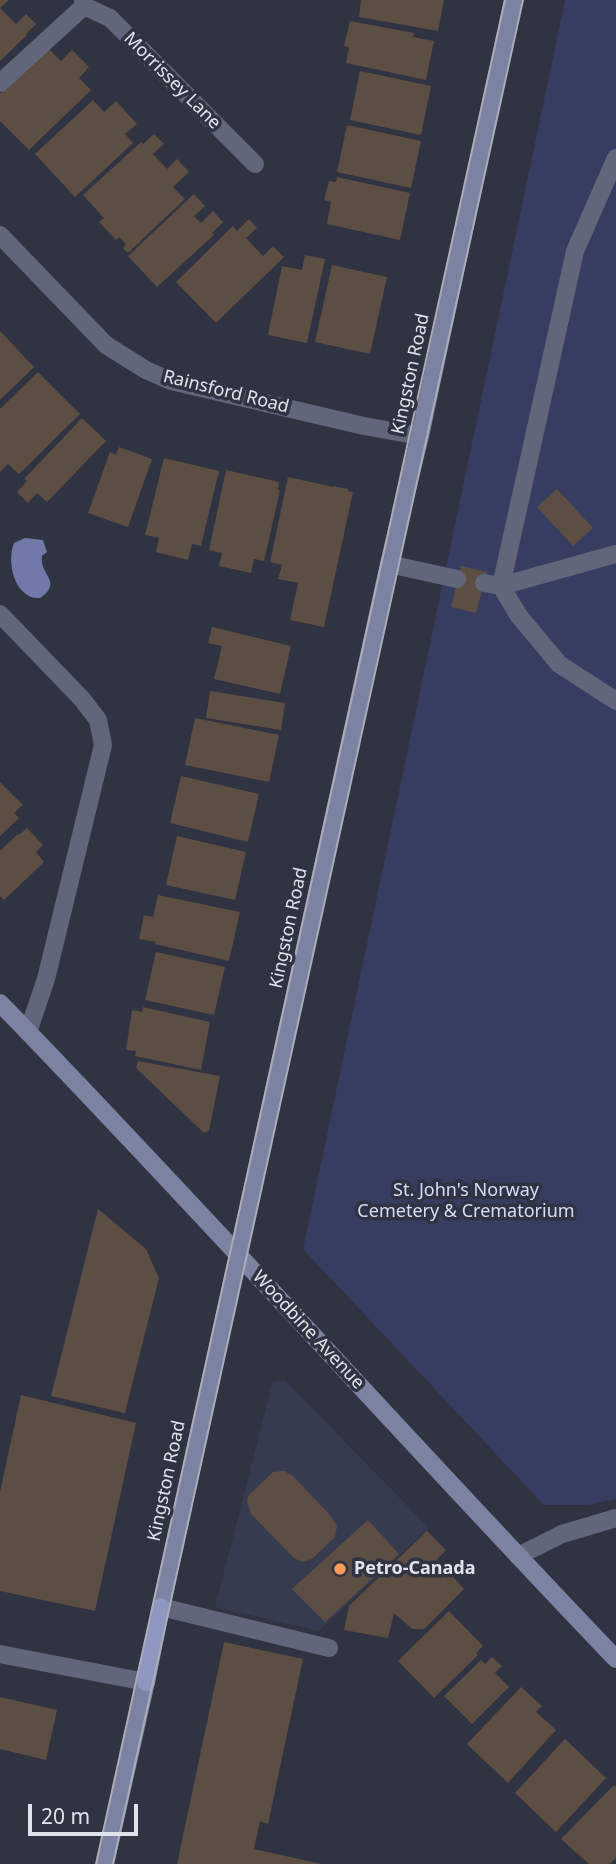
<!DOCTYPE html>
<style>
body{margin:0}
#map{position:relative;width:616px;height:1864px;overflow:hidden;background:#303341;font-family:"Noto Sans",sans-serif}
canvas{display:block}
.scale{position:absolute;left:28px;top:1804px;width:110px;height:32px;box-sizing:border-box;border:4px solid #e1e3ec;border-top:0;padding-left:9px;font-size:21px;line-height:24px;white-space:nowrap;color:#e1e3ec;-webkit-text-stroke:5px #303341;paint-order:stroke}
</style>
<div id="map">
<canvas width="616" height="1864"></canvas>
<div class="scale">20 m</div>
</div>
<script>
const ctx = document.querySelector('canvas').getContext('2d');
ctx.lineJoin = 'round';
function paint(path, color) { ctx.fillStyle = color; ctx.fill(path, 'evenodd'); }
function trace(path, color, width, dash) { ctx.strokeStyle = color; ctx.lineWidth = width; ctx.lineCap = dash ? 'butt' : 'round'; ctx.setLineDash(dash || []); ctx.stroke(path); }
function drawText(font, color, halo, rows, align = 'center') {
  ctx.font = font + ' "Noto Sans",sans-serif'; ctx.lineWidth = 7; ctx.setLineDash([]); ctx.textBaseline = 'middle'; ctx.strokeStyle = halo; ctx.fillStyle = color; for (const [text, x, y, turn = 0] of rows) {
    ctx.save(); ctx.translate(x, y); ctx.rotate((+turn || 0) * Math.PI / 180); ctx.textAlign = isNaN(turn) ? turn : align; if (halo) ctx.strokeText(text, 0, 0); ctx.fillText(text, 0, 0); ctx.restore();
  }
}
paint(new Path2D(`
 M285,1380L429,1528L319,1631L215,1607L273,1381Z`), '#373b50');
paint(new Path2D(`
 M565,0H616V1499L588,1505H544L303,1249Z`), '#363d61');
paint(new Path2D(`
 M25,538L43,540L47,552L42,556C39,575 64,582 40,598C15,600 6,562 14,543Z`), '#7079a8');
paint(new Path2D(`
 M0,0H9L0,8L16,24L26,14L36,24L26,34L27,35L0,61Z
 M361,0H444L438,31L359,17Z
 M350,21L414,33L413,37L434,41L426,80L346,63L349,47L344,46Z
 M48,48L61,61L72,50L89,67L79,78L91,90L29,150L0,121V94Z
 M360,71L431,86L421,135L350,120Z
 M93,100L104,112L116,101L137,124L125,134L133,143L75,197L35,154Z
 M347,125L421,141L411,188L337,172Z
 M154,134L164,144L153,154L167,169L177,159L189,172L173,187L185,199L128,253L123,248L126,244L119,237L116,240L99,222L104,218L83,195L141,142L143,144Z
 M337,177L410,193L400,240L327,224L331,202L324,200L329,181L336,182Z
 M194,194L205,206L194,216L201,223L213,211L223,222L212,233L214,235L157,287L128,256Z
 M249,219L257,228L246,238L263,256L273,246L284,257L216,323L176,282L233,226L237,231Z
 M305,255L325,259L307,343L268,335L282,266L302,270Z
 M332,265L387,277L370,354L315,342Z
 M0,331L34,367L0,400Z
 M38,372L80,414L19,474L8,464L0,472V409Z
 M82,418L106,441L47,502L37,493L28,503L17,492L27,481L24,479Z
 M119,447L152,459L128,527L88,513L110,452L116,455Z
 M164,458L219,471L201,546L192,544L188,560L156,552L159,538L145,535Z
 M226,470L279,482L278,490H280L264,561L254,559L251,573L219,566L222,553L209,550Z
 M288,477L333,487V486L348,489V491L353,492L324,627L290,620L298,583L278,579L282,565L270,562Z
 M557,489L593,528L573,546L537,507Z
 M461,566L487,572L476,613L451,607Z
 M212,627L291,646L280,694L214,679L222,646L208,643Z
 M210,691L285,703L281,730L206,718Z
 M195,718L279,735L269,782L185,765Z
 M181,776L259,794L248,842L170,823Z
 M0,782L23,805L14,813L19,818L0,836Z
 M27,828L43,845L36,852L44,862L4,900L0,896V851L18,834L19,835Z
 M177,836L246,852L235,900L166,885Z
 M158,895L240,912L229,961L155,944L156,942L139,939L144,915L153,917Z
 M156,952L225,967L214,1015L145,1000Z
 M143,1007L210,1022L201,1070L135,1056L136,1051L126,1050L132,1010L142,1012Z
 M138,1061L220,1076L209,1131L204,1133L136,1068Z
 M98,1209L146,1249L159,1278L125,1413L51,1396Z
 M21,1395L136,1423L95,1611L0,1591V1492Z
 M284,1471L293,1476L329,1514L337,1526L335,1537L312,1559L302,1562L294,1558L251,1514L247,1501L249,1495L273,1472Z
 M368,1520L399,1554L325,1622L292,1589Z
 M427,1531L446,1550L437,1559L464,1589L424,1629H412L394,1613L388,1638L344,1630L349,1606Z
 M449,1611L483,1646L476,1653L478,1655L434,1698L398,1661Z
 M224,1642L303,1659L268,1824L260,1821L254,1849L321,1864H177Z
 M492,1657L502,1666L495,1673L509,1687L472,1724L444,1696L481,1660L485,1664Z
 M521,1687L542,1706L536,1712L556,1730L508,1783L467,1744Z
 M0,1697L57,1710L46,1760L0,1749Z
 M565,1739L606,1778L556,1832L515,1793Z
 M614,1785L616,1787V1858L610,1864H589L561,1839Z`), '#5d4e44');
trace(new Path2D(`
 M83,0L84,6L110,18L255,164
 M0,83L84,6
 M616,158L575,251L501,586L616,554
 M389,564L457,579
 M484,583L501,586L519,616L559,664L616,701
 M0,614L82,699L98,720L103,745L46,979L28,1032
 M518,1556L562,1534L616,1518
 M161,1607L329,1648`), '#62667b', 18);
trace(new Path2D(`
 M0,235L106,345L146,370L171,381L364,426L420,436
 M0,1654L146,1682`), '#62667b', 18);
trace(new Path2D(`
 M0,1003C209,1218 408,1442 616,1659
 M161,1607L389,564L420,436L513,0
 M105,1864L146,1682`), '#7b82a2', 18);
trace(new Path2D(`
 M146,1682L161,1607`), '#8f97c1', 18);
trace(new Path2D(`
 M96,1864L505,0
 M113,1864L523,0`), '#aaacb7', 2);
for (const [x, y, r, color] of [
 [340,1569,7,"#ff9b59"]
]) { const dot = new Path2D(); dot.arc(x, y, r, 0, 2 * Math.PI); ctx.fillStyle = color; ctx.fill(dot); trace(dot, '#303341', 2.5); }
drawText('18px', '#e1e3ec', '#303341', [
 ["Morrissey Lane",172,81,45],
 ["Kingston Road",411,374,-78],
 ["Rainsford Road",226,392,14],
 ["Kingston Road",289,928,-78],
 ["Woodbine Avenue",308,1330,47],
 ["Kingston Road",167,1481,-78]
]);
drawText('18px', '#d6ddfa', '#303341', [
 ["St. John's Norway",466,1191],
 ["Cemetery & Crematorium",466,1212]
]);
drawText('bold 18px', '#e1e3ec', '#303341', [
 ["Petro-Canada",354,1569]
], 'left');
</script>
